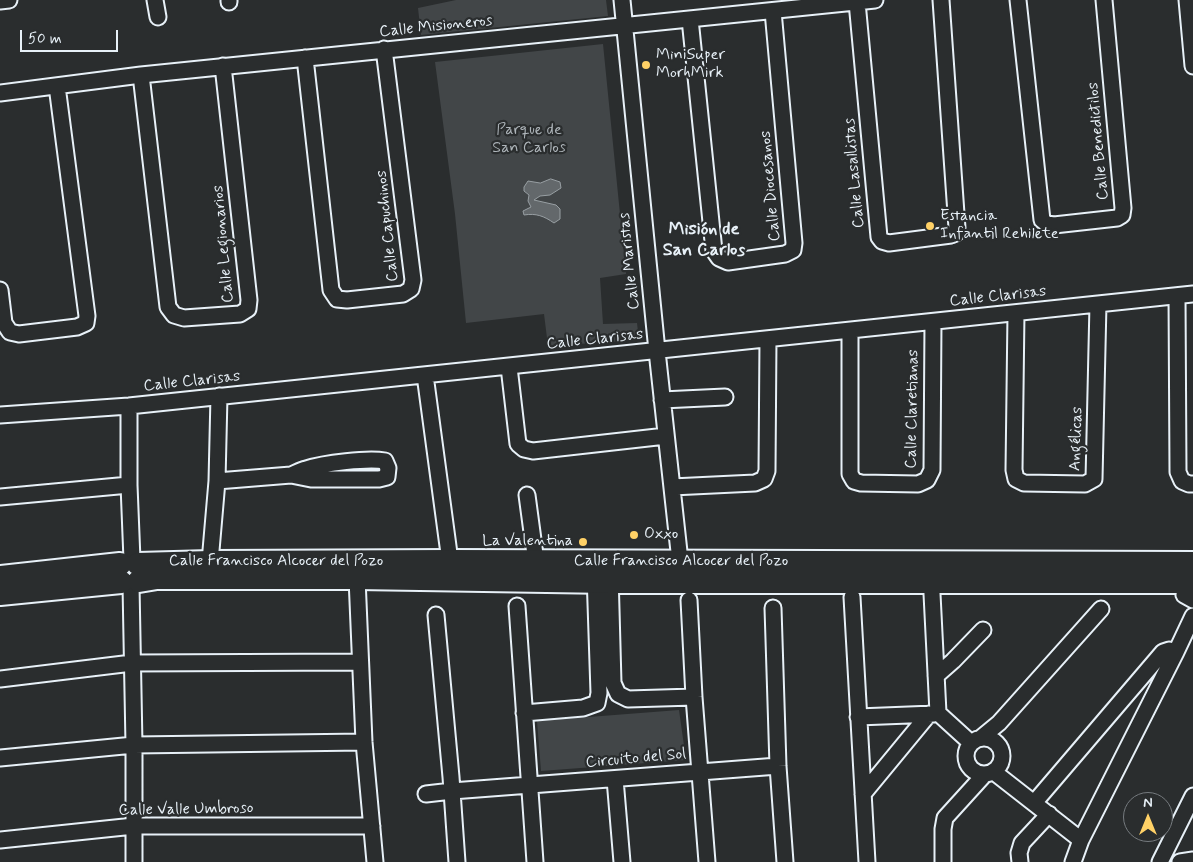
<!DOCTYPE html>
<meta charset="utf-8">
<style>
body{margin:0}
#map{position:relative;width:1193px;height:862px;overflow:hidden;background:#2a2d2e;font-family:Mynerve,sans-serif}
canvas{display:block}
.north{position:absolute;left:1123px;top:792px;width:50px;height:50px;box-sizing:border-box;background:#2a2d2e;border:1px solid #767b7f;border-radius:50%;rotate:0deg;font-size:14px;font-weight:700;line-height:20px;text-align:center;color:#e8f1f8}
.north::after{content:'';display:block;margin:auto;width:18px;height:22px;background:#ffd166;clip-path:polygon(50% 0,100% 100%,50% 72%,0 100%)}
.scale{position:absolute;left:20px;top:30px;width:98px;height:22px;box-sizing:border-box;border:2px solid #e8f1f8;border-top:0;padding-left:6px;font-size:15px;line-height:18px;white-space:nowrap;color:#e8f1f8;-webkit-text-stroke:4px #2a2d2e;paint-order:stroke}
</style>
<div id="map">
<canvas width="1193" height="862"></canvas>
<div class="north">N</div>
<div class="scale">50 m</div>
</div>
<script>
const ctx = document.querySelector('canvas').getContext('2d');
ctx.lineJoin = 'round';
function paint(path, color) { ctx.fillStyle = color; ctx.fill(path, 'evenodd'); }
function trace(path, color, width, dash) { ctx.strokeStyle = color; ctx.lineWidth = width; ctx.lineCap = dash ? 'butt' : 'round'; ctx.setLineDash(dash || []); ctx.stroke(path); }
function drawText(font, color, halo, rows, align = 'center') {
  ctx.font = font + ' Mynerve,sans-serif'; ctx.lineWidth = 4.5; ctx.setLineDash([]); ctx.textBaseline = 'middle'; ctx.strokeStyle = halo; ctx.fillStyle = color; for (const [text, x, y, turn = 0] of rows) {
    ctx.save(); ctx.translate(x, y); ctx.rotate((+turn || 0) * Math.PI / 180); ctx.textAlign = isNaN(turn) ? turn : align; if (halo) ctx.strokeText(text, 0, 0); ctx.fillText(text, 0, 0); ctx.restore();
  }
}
paint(new Path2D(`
 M456,0H606L608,16L421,35L418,8Z
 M603,44L626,274L600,278L603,324L637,323L639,340L548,346L544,314L466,323L455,214L435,62Z
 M679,710L686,760L541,771L537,721Z`), '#424648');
const water = new Path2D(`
 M551,179L560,182L561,188L550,195L540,196L534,200L556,205L560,209V219L554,223C544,216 536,213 524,215L523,211L531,207L528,201L529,195L524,191V187L528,181L540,183Z`);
paint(water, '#63686b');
trace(water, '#989fa3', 1);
const street = new Path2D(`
 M155,0L158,17
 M229,0V2
 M622,0L657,351L681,570
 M1018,0L1042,220L1047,224L1054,225L1117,218L1122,215L1123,208L1104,0
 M1187,0L1193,66
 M0,1L9,0
 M857,2L879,237L882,241L889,243L951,235L956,233L957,228L941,0
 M690,19L714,251L719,258L728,262L785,254L793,250L794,243L773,11
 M305,58L331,290L337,299L347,300L403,294L411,289L413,280L384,49
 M141,75L168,307L174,315L184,318L240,314L248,309L249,300L223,66
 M0,93L141,75L875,0
 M0,290L4,323L10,332L19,334L77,327L86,323L87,316L57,86
 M1177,296L1178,472L1182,481L1189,484H1193
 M1016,313L1014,470L1016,479L1024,483L1085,484L1094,479L1098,304
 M850,331V474L854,481L861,483L918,484L927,480L932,470L933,322
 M509,367L518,444L524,449L533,451L666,436
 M425,375L450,561
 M662,400L725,397
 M129,406V485L132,560
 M0,415L129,406L1193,294
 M217,481L291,475L311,479H379L387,477L388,468L385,461C368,458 324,463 306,469C301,470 296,473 291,475
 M672,487L755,483L764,479L767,471L768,339
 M527,495L536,562
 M0,497L129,485
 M210,562L217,481L219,396
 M610,573L613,683L618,694L628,699L694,697
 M931,574L938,713L971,743
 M357,578L364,742L375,862
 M131,585L134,745V862
 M1184,595L1193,600
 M852,597L867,862
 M689,600L694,697L707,862
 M517,606L535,862
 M773,608L778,766L785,862
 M436,615L451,777L457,862
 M936,676L953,661L983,630
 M0,679L132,663L360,662
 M524,713L583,708L597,703L599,693L595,574
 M858,717L934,714
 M982,737L999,723L1101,609
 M966 756a18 18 0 1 1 36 0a18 18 0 1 1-36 0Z
 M0,758L134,745L364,742
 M994,772L1081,840
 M615,779L622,862
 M426,794L452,791L778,766
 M863,794L929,714
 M1034,803L1163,652L1169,650L1176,652
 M0,840L134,826H372
 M943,862V829L945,818L985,774
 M1020,862L1019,853L1022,843L1049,814
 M1073,862L1081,840L1176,652L1193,616
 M1160,862L1193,796
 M1180,862L1193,860`);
const secondary = new Path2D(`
 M138,564L210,562L450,561L1193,563
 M0,577L120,564
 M139,581L157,578H357L610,582H1193
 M0,594L121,582`);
trace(street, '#e8f1f8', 19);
trace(secondary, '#e8f1f8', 26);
trace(street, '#2a2d2e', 15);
trace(secondary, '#2a2d2e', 22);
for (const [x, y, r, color] of [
 [646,65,5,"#ffd166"],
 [930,226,5,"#ffd166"],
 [634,535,5,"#ffd166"],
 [583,542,5,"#ffd166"]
]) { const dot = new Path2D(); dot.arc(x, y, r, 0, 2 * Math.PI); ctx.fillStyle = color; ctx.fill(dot); trace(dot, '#2a2d2e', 2); }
drawText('16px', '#e8f1f8', '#2a2d2e', [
 ["Calle Misioneros",436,27,-6],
 ["Calle Benedictilos",1099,141,-95],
 ["Calle Lasallistas",855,173,-95],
 ["Calle Diocesanos",771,186,-95],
 ["Calle Capuchinos",388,226,-96],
 ["Calle Legionarios",224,244,-95],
 ["Calle Maristas",630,261,-96],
 ["Calle Clarisas",998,297,-6],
 ["Calle Clarisas",595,340,-6],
 ["Calle Clarisas",192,382,-6],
 ["Calle Claretianas",913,409,-89],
 ["Angélicas",1077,439,-88],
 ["Calle Francisco Alcocer del Pozo",276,562],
 ["Calle Francisco Alcocer del Pozo",681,562],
 ["Circuito del Sol",636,759,-5],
 ["Calle Valle Umbroso",186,810,-1]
]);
drawText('16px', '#e8f1f8', '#2a2d2e', [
 ["MiniSuper",656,56],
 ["MorhMirk",656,74],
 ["Estancia",940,217],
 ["Infantil Rehilete",940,235],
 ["Oxxo",644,535],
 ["La Valentina",573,542,"right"]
], 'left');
drawText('16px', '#aeb5ba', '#2a2d2e', [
 ["Parque de",529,131],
 ["San Carlos",529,149]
]);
drawText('bold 18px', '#e8f1f8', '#2a2d2e', [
 ["Misión de",704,230],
 ["San Carlos",704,251]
]);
</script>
